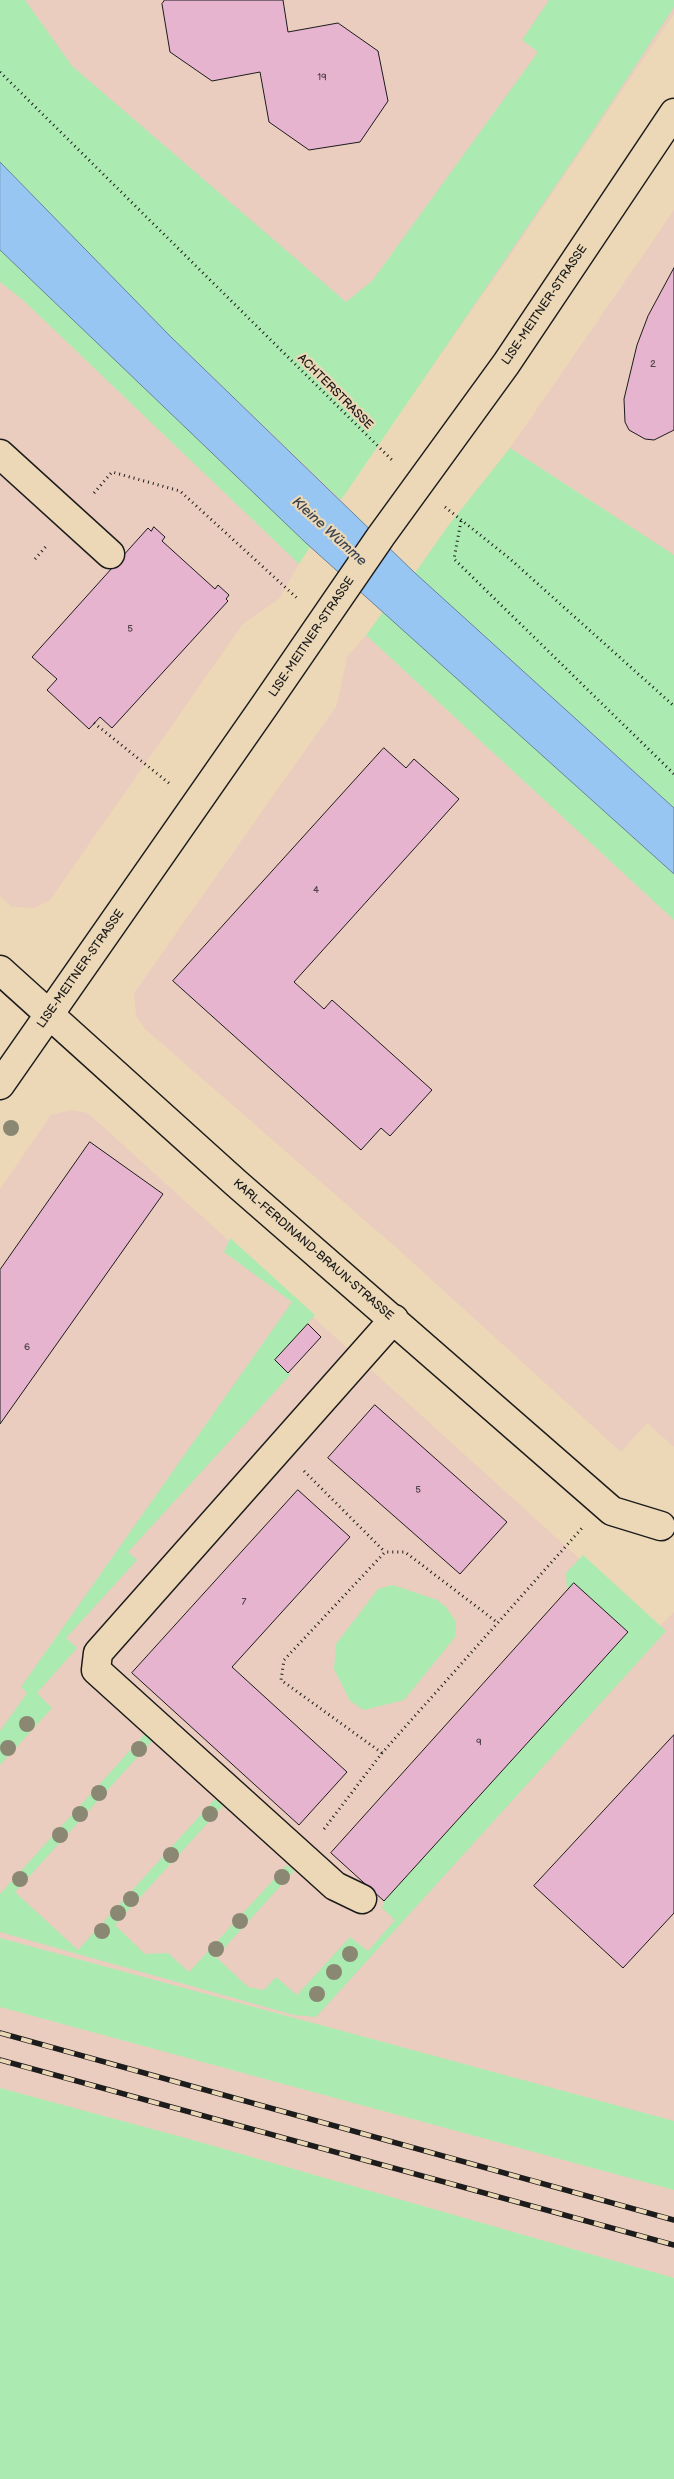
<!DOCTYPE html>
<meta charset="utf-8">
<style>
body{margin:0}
canvas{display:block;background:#ecd8b6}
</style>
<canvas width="674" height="2479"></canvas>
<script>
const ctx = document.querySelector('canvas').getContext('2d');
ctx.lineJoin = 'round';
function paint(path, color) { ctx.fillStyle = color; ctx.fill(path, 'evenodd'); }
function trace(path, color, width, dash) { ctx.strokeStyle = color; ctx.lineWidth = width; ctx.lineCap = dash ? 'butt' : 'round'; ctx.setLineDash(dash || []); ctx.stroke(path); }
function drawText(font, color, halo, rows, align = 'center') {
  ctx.font = font + ' "Balsamiq Sans",sans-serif'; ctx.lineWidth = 4.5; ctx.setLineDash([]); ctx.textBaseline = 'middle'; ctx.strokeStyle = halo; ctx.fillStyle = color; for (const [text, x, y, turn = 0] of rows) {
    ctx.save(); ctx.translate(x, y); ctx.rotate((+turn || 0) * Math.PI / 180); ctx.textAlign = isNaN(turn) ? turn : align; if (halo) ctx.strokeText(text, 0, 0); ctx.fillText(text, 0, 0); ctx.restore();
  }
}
paint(new Path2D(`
 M0,0H674V14L507,260L389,428Z
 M674,210V555L510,448Z
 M0,282L23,300L299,564L280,598L242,625L50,900L35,908L12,907L0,896Z
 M366,635L674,920V1447L647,1423L621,1452L400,1251L145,1029L136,1016L134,993L337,705L347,657Z
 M70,1110L88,1113L657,1629L674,1612V2121L0,1938V1189L51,1115Z
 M0,2007L674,2190V2278L189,2139L0,2088Z`), '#eacdbe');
paint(new Path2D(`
 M0,0H25L72,66L346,302L372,281L538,52L522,40L549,0H674V7L588,138L341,500L171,337L0,162Z
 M0,250L310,547L299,564L23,300L0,282Z
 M510,448L674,555V808L415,573L448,526Z
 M383,612L674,874V920L366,635Z
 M230,1238L315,1315L275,1360L290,1375L128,1552L137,1560L66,1638L77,1648L37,1693L52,1708L0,1765V1731L27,1693L21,1687L292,1302L224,1252Z
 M583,1555L666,1631L316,2017L294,2015L0,1932V1894L145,1734L152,1741L15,1892L78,1950L215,1799L223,1806L115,1925L145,1954L168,1953L189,1972L287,1865L294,1871L216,1957L248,1987L264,1990L276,1977L297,1995L350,1937L368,1951L395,1920L382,1908L384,1901L628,1632L567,1591L566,1573Z
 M393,1585L437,1600L446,1607L456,1622L455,1637L404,1700L364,1710L350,1701L334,1669L336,1644L378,1589Z
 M0,1938L674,2121V2190L0,2007Z
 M0,2088L189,2139L674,2278V2479H0Z`), '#abeab1');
const water = new Path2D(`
 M0,162L171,337L415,573L674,808V874L306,543L0,250Z`);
paint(water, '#98c6f3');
trace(water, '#66829d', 1);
const building = new Path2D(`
 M165,0H283L288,32L338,23L378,51L388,101L360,142L309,150L269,122L260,72L212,81L170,52L162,4Z
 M674,268V430L654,440L645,439L629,430L625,422L624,399L637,345L648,316Z
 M154,527L165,537L162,541L215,589L218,585L229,595L226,599L228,601L112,728L100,717L89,729L47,690L57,679L32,657L148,528L151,531Z
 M384,748L406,768L414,759L459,799L294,982L324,1009L332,1000L432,1090L390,1136L381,1128L361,1150L173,981Z
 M90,1142L163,1194L0,1424V1270Z
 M308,1324L321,1337L288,1373L275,1360Z
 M375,1405L507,1522L460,1574L328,1458Z
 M298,1490L350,1537L232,1667L347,1772L299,1825L132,1673Z
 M574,1583L628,1632L384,1901L331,1853Z
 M674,1735V1913L623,1968L534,1886Z`);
paint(building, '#e7b4d0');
trace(building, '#1c1c1c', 1);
const minor = new Path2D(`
 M0,454L110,554
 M0,970L236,1183L612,1511L661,1526
 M0,1085L265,705L381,536L506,364L674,113
 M362,1899L335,1886L96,1670L98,1653L394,1319`);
trace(minor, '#1c1c1c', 31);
trace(new Path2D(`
 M0,72L393,461
 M94,493L112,472L180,491L297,598
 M445,507L509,558L674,706
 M461,521L454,559L674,774
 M35,559L48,544
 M94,723L170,784
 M304,1471L385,1552
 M382,1753L281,1680L284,1660L385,1552H405L498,1623
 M324,1829L382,1753L582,1528`), '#1c1c1c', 3, [1, 4]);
trace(minor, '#ecd8b6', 28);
const rail = new Path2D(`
 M0,2033L674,2220
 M0,2060L674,2245`);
trace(rail, '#1c1c1c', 5.5);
trace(rail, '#ecd8b6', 4, [11]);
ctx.fillStyle = '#8a8772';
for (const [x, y] of [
 [11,1128],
 [27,1724],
 [8,1748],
 [139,1749],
 [99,1793],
 [80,1814],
 [210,1814],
 [60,1835],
 [171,1855],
 [282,1877],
 [20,1879],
 [131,1899],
 [118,1913],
 [240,1921],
 [102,1931],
 [216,1949],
 [350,1954],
 [334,1972],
 [317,1994]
]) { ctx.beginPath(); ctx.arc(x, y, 8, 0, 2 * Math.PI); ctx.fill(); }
drawText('10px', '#4f4249', null, [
 ["19",322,77],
 ["2",653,364],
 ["5",130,629],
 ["4",316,890],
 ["6",27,1347],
 ["5",418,1490],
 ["7",244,1602],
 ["9",479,1742]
]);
drawText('12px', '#1c1c1c', '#ecd8b6', [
 ["LISE-MEITNER-STRASSE",545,305,-56],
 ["ACHTERSTRASSE",335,392,45],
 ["LISE-MEITNER-STRASSE",312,637,-56],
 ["LISE-MEITNER-STRASSE",81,969,-55],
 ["KARL-FERDINAND-BRAUN-STRASSE",313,1250,41]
]);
drawText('italic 14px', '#3b4652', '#ecd8b6', [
 ["Kleine Wümme",329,532,42]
]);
</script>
